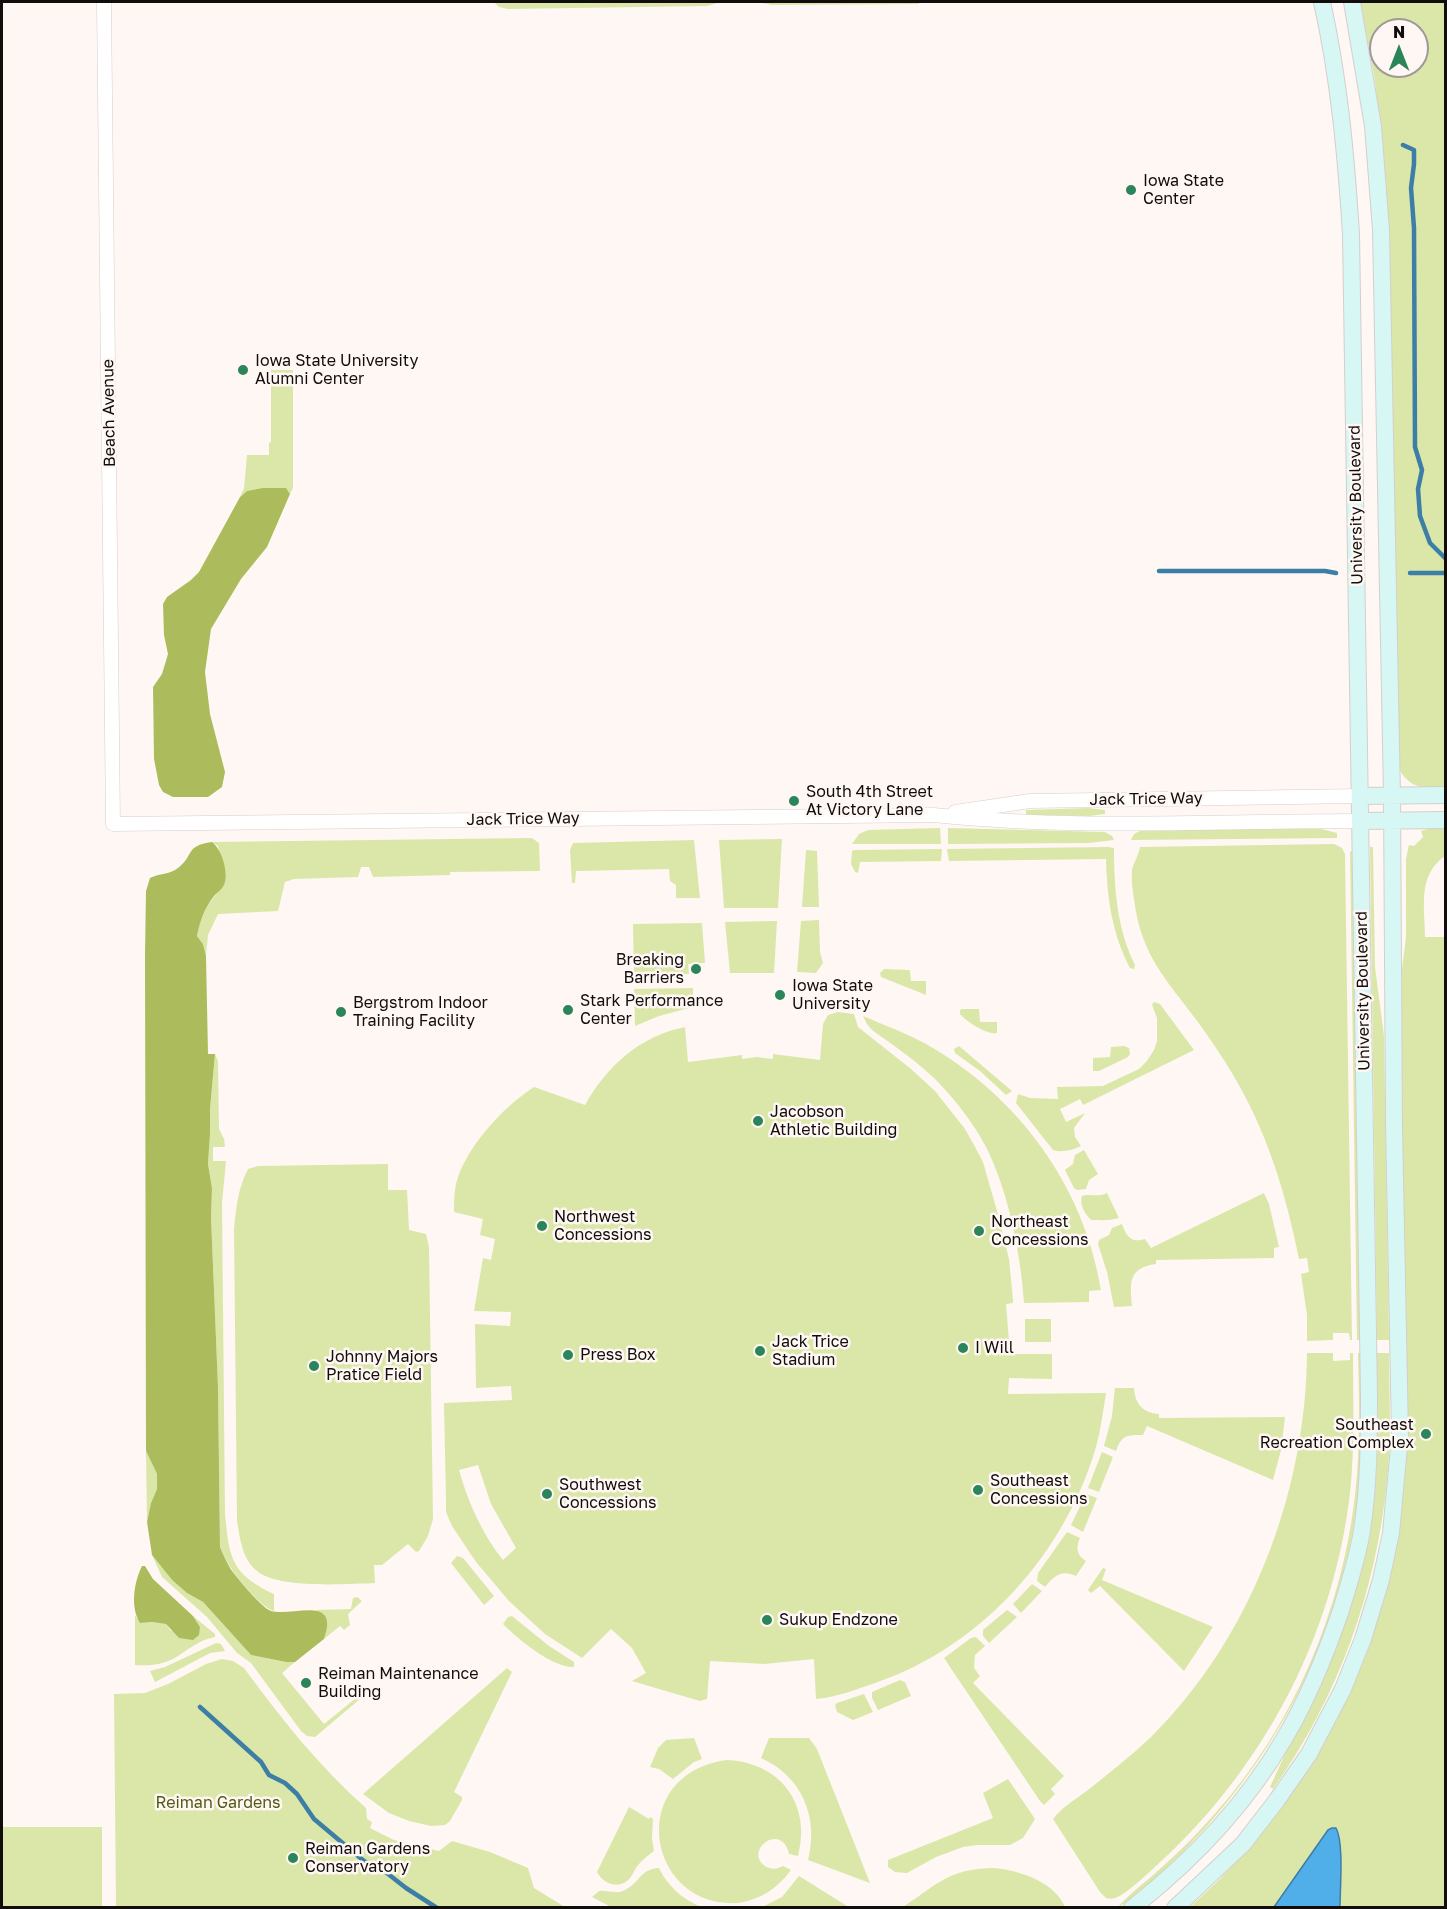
<!DOCTYPE html>
<style>
body{margin:0}
#map{position:relative;width:1447px;height:1909px;overflow:hidden;background:#fff7f3;font-family:"Golos Text",sans-serif}
canvas{display:block}
.frame{position:absolute;inset:0;border:3px solid #100d0c;pointer-events:none}
.north{position:absolute;left:1369px;top:18px;width:60px;height:60px;box-sizing:border-box;background:#fff7f3;border:2px solid #9f9997;border-radius:50%;rotate:0deg;font-size:16px;font-weight:700;line-height:24px;text-align:center;color:#100d0c}
.north::after{content:'';display:block;margin:auto;width:21px;height:27px;background:#2b845a;clip-path:polygon(50% 0,100% 100%,50% 72%,0 100%)}
</style>
<div id="map">
<canvas width="1447" height="1909"></canvas>
<div class="frame"></div>
<div class="north">N</div>
</div>
<script>
const ctx = document.querySelector('canvas').getContext('2d');
ctx.lineJoin = 'round';
function paint(path, color) { ctx.fillStyle = color; ctx.fill(path, 'evenodd'); }
function trace(path, color, width, dash) { ctx.strokeStyle = color; ctx.lineWidth = width; ctx.lineCap = dash ? 'butt' : 'round'; ctx.setLineDash(dash || []); ctx.stroke(path); }
function drawText(font, color, halo, rows, align = 'center') {
  ctx.font = font + ' "Golos Text",sans-serif'; ctx.lineWidth = 5; ctx.setLineDash([]); ctx.textBaseline = 'middle'; ctx.strokeStyle = halo; ctx.fillStyle = color; for (const [text, x, y, turn = 0] of rows) {
    ctx.save(); ctx.translate(x, y); ctx.rotate((+turn || 0) * Math.PI / 180); ctx.textAlign = isNaN(turn) ? turn : align; if (halo) ctx.strokeText(text, 0, 0); ctx.fillText(text, 0, 0); ctx.restore();
  }
}
paint(new Path2D(`
 M494,2H721L707,6L508,9L499,7Z
 M757,2H919V4L772,5Z
 M1360,2H1445V788C1423,788 1409,789 1398,767L1380,121L1374,75ZM1381,30H1417V66H1381Z
 M271,370H293V488L290,494L286,488L247,491L240,497L244,488L247,455H269V443L271,442Z
 M1088,808L1105,810V814L1089,816L1026,815V810Z
 M1435,827H1445V856C1417,876 1425,906 1425,937H1446L1445,1907L1189,1908L1220,1879L1248,1848L1318,1752L1398,1527L1406,1453L1401,977L1406,937V859L1409,845L1414,846L1423,837L1421,831Z
 M940,828L941,844H852L859,834L868,830Z
 M948,828L1105,832L1112,836L1114,840L1089,843L948,844Z
 M1309,828L1321,829L1337,833V838L1131,840L1134,834L1142,830Z
 M532,838L539,843L540,871L450,872V875L373,877L369,867H361L358,877L294,879L285,882L278,911L218,914L208,935L206,956L203,944L197,936C201,913 209,902 224,885L218,846L212,842Z
 M782,839L778,908H724L719,840Z
 M694,840L700,898H676V885L670,881L669,869L576,871L575,883H572L570,850L573,843Z
 M1334,844L1342,848L1345,854L1352,1340H1350L1349,1333H1333V1340L1307,1341V1315L1301,1274L1309,1272L1307,1258L1299,1259C1287,1199 1270,1141 1240,1087C1228,1065 1213,1043 1198,1022C1166,979 1141,956 1134,899C1133,891 1131,881 1132,872C1132,864 1139,856 1140,847Z
 M1108,847L1114,848C1114,888 1117,929 1135,965L1134,969L1130,968C1112,934 1107,897 1106,859L949,861L947,849Z
 M1370,847H1373L1375,967L1384,1036L1389,1340H1377Z
 M942,849L941,861L860,862L858,873L855,872L851,864L852,851L855,850Z
 M806,850L817,851L819,907H802Z
 M1352,851L1353,860L1361,1340H1357L1350,852Z
 M819,920L820,952L823,963L816,973L797,972L801,921Z
 M777,921L774,973H730L725,922Z
 M702,923L705,963L688,964L689,974L634,975L633,924Z
 M884,969L909,970L910,971L911,981H926V995L881,977L880,973Z
 M693,988V999H706L700,1005L659,1016L635,1026L634,989Z
 M1154,1002L1160,1004L1194,1050L1083,1105L1080,1099L1060,1109L1066,1122L1085,1113L1074,1128L1075,1137L1081,1146C1073,1150 1062,1153 1053,1150L1016,1103L1018,1094L1030,1098L1058,1099L1057,1087L1103,1086L1139,1069L1147,1061L1154,1050L1157,1041V1018L1152,1005Z
 M962,1009H979L980,1022H997V1033C987,1035 967,1022 960,1014V1010Z
 M838,1012L854,1014L858,1027L911,1069L935,1091L965,1129L974,1145L983,1162L999,1218L1009,1259L1013,1300V1303L1006,1304L1010,1354H1052V1379L1009,1378L1008,1394L1106,1393C1103,1411 1101,1429 1096,1447C1065,1553 983,1645 878,1682C857,1689 838,1697 816,1699L814,1659L764,1664L710,1661L707,1699L700,1701L632,1681L646,1673L632,1648L611,1629L582,1658L545,1634L509,1601L476,1562L452,1526L446,1512V1501L444,1403L512,1400L511,1386L476,1388L475,1324L510,1326L511,1312L474,1311L483,1258L491,1260L495,1239L480,1235L483,1219L454,1212C454,1203 454,1193 456,1184C465,1148 503,1107 534,1087L585,1105C607,1066 640,1036 685,1027L688,1062L742,1055V1059L757,1057L773,1059V1054L820,1060L823,1024L828,1015ZM478,1465L491,1504L516,1548L503,1560C482,1534 468,1502 459,1470Z
 M863,1016C884,1025 906,1033 926,1044C1018,1096 1084,1186 1101,1290L1089,1291V1302L1024,1303C1021,1255 1008,1190 986,1147C973,1122 954,1098 934,1078C915,1060 893,1045 872,1030L867,1024Z
 M959,1046L1012,1091L1006,1095L980,1071L955,1053L954,1049Z
 M1124,1046L1129,1048L1130,1054L1128,1057L1099,1071H1093V1058L1110,1057L1111,1047Z
 M215,1054L218,1061L219,1129L224,1139L225,1147H213V1161H226L222,1203L225,1513C229,1557 231,1574 274,1594V1611C263,1609 238,1579 231,1568C226,1562 224,1554 220,1547L218,1387L211,1217L212,1188L208,1164L210,1134V1109Z
 M1084,1150L1098,1174L1089,1180L1086,1189L1077,1190L1074,1188L1065,1170L1073,1164L1075,1155Z
 M388,1164V1190H407L409,1230L426,1234L429,1247L433,1519L428,1536L419,1551L416,1552L408,1544L382,1565H374L375,1583C347,1584 278,1589 257,1571C242,1559 240,1538 237,1521L234,1229C236,1208 238,1188 248,1169L258,1166Z
 M1107,1193L1119,1218C1110,1221 1101,1220 1091,1220C1085,1214 1079,1204 1082,1196C1091,1193 1096,1198 1107,1193Z
 M1264,1193L1269,1204L1279,1247L1274,1248V1258L1156,1260V1264C1128,1268 1130,1282 1132,1306L1114,1307L1107,1272L1098,1244L1099,1240L1109,1235L1112,1228L1122,1224C1127,1237 1131,1243 1145,1239L1151,1248Z
 M1025,1319H1051V1342H1025Z
 M1307,1353H1333V1361L1350,1360V1353H1353C1353,1400 1355,1447 1350,1493C1334,1630 1270,1756 1171,1852C1161,1861 1127,1895 1115,1898C1112,1899 1109,1899 1106,1898L1100,1892L1053,1819C1062,1807 1076,1799 1088,1790C1109,1773 1131,1756 1151,1737C1251,1638 1306,1492 1307,1353Z
 M1358,1353H1361C1361,1393 1363,1435 1360,1476C1350,1606 1294,1728 1208,1825C1187,1848 1166,1869 1143,1889C1135,1895 1126,1903 1117,1908C1130,1893 1147,1881 1161,1868C1186,1846 1209,1821 1230,1796C1303,1707 1348,1590 1357,1475C1360,1435 1359,1394 1358,1353Z
 M1376,1353H1389C1389,1395 1392,1438 1387,1481C1376,1592 1338,1698 1273,1789L1270,1787L1290,1743L1323,1681L1339,1641L1352,1598L1371,1515L1376,1478L1378,1410Z
 M1115,1388H1134C1135,1404 1143,1413 1159,1414V1418L1285,1417L1281,1450L1273,1480L1147,1426L1143,1435C1126,1435 1122,1435 1116,1451L1104,1446L1112,1416Z
 M146,1451L157,1474V1489L151,1503L147,1522Z
 M1102,1452L1113,1457L1099,1492L1088,1488Z
 M1086,1494L1097,1498L1083,1532L1071,1525Z
 M1067,1532L1080,1538C1076,1547 1076,1555 1086,1561L1076,1576C1061,1569 1054,1576 1045,1587L1037,1581L1038,1573Z
 M152,1555L172,1580L187,1593L203,1602L251,1655L286,1662H295L282,1673L324,1724L366,1690V1694L315,1737L307,1736L301,1731L251,1663L237,1653L207,1617L162,1577Z
 M457,1556L463,1558L494,1596L484,1605L451,1563Z
 M1103,1568L1106,1569L1102,1580L1213,1627L1184,1671L1100,1586L1091,1593L1088,1590Z
 M1032,1584L1042,1591L1021,1613L1013,1604Z
 M357,1597L362,1601L348,1614L350,1625L344,1630L340,1626L324,1639L326,1632L324,1615L316,1610L351,1609L353,1598Z
 M1007,1610L1017,1617L989,1643L983,1636V1630Z
 M135,1615L140,1623L152,1622L166,1624L171,1631L200,1627L193,1616L215,1634V1637C198,1640 187,1651 173,1659C161,1665 148,1666 135,1665Z
 M512,1616L549,1646L574,1662V1667C552,1668 518,1639 503,1624L508,1617Z
 M976,1637L985,1646L975,1655L974,1668L980,1676L973,1683L1064,1776L1051,1789L1055,1794L1044,1805L1040,1801L944,1658L971,1638Z
 M216,1643L221,1644L225,1651L210,1653L155,1682L150,1671L165,1667Z
 M222,1659L233,1661L244,1668C281,1718 319,1767 366,1808L367,1819L372,1822L370,1828L394,1840L439,1851L452,1841L490,1852L528,1868L534,1888L565,1907H116L114,1694L145,1693L168,1684L206,1664Z
 M507,1668L512,1672L454,1792L462,1797V1800L450,1821L445,1825L431,1826L409,1821L389,1813L363,1794Z
 M900,1680L905,1682L911,1696L878,1710L872,1698V1692Z
 M864,1694L873,1712L853,1720L837,1712L835,1705L837,1703Z
 M694,1738L702,1759L694,1762L673,1779L659,1769L650,1767L658,1748L666,1740Z
 M769,1738H809L817,1749L870,1883L808,1860C819,1818 802,1776 761,1758Z
 M726,1760C780,1762 812,1804 798,1856L789,1854C782,1821 743,1850 765,1866C771,1870 777,1869 783,1866L791,1870C778,1888 760,1900 738,1903C647,1909 624,1775 726,1760Z
 M1008,1779L1035,1819L1023,1838L1010,1845H977L963,1847L936,1857L907,1873L895,1872L888,1867V1860L993,1818L983,1793Z
 M629,1807L649,1819L650,1817L653,1819L652,1839L654,1851C647,1856 640,1862 636,1868C633,1873 631,1878 627,1881C616,1889 603,1883 597,1872Z
 M2,1827H102V1907H2Z
 M659,1868C668,1887 683,1899 701,1907H611L592,1897L599,1891C607,1890 615,1894 623,1891C640,1884 639,1869 659,1868Z
 M994,1868C1019,1870 1055,1882 1065,1907H903C938,1884 948,1869 994,1868Z
 M799,1876L847,1906L848,1907H762L782,1897Z`), '#dbe7a9');
paint(new Path2D(`
 M263,488H286L290,494L267,547L241,579L211,629L205,672L210,714L225,772L222,787L208,797H173L163,792L159,785L154,759L153,687L162,674L168,654L164,635L163,604L167,597L191,580L199,572L240,497L247,491Z
 M212,842C222,849 229,874 224,885C222,889 217,893 214,896C204,909 200,921 197,936L203,944L206,956L208,1054H215L210,1109V1134L208,1164L212,1188L211,1217L218,1387L220,1547C223,1554 226,1561 230,1568C236,1577 262,1608 271,1611C292,1617 340,1594 324,1639L295,1662H286L251,1655L203,1602L187,1593L172,1580L152,1555L147,1522L151,1503L157,1489V1474L146,1451L145,955L146,891L150,878C160,873 169,875 178,868C195,855 184,846 212,842Z
 M142,1566H145L153,1579L193,1616L200,1627L199,1635L193,1640L179,1638L166,1624L152,1622L140,1623C130,1607 134,1582 142,1566Z`), '#acbc5c');
const water = new Path2D(`
 M1332,1828H1336C1344,1842 1340,1889 1340,1907H1274L1328,1830Z`);
paint(water, '#50aee9');
trace(water, '#3d7ea7', 1.5);
trace(new Path2D(`
 M1403,145L1414,150V164L1411,188L1414,228L1415,447L1422,470L1418,489L1420,516L1430,543L1446,559
 M1159,571H1325L1336,573
 M1410,573H1446
 M200,1707L261,1762L269,1775L285,1783L297,1794L314,1819L364,1861L383,1870L406,1888L437,1908`), '#3d7ea7', 4.5);
const tertiary = new Path2D(`
 M104,2L113,824L934,815C1076,830 1218,821 1361,821
 M955,812L1030,801L1360,796`);
const secondary = new Path2D(`
 M1360,796L1446,795
 M1361,821L1446,820
 M1132,1908C1191,1862 1246,1804 1284,1739C1308,1699 1326,1654 1341,1610C1349,1583 1358,1557 1362,1530C1369,1485 1369,1439 1369,1394L1351,234C1346,155 1339,78 1322,2
 M1175,1908L1243,1844L1277,1800L1309,1754L1343,1689L1363,1639L1381,1580L1391,1533L1400,1436L1394,1125L1392,796L1381,230L1373,126L1352,2`);
trace(tertiary, '#d6cecb', 15);
trace(secondary, '#d6cecb', 18);
trace(tertiary, '#fff', 14);
trace(secondary, '#d6f7f4', 16);
for (const [x, y, r, color] of [
 [1131,190,6,"#2b845a"],
 [243,370,6,"#2b845a"],
 [794,801,6,"#2b845a"],
 [696,969,6,"#2b845a"],
 [780,995,6,"#2b845a"],
 [568,1010,6,"#2b845a"],
 [341,1012,6,"#2b845a"],
 [758,1121,6,"#2b845a"],
 [542,1226,6,"#2b845a"],
 [979,1231,6,"#2b845a"],
 [963,1348,6,"#2b845a"],
 [760,1351,6,"#2b845a"],
 [568,1355,6,"#2b845a"],
 [314,1366,6,"#2b845a"],
 [1426,1434,6,"#2b845a"],
 [978,1490,6,"#2b845a"],
 [547,1494,6,"#2b845a"],
 [767,1620,6,"#2b845a"],
 [306,1683,6,"#2b845a"],
 [293,1858,6,"#2b845a"]
]) { const dot = new Path2D(); dot.arc(x, y, r, 0, 2 * Math.PI); ctx.fillStyle = color; ctx.fill(dot); trace(dot, '#fff7f3', 2); }
drawText('16px', '#100d0c', '#fff7f3', [
 ["Iowa State",1143,181],
 ["Center",1143,199],
 ["Iowa State University",255,361],
 ["Alumni Center",255,379],
 ["South 4th Street",806,792],
 ["At Victory Lane",806,810],
 ["Breaking",684,960,"right"],
 ["Barriers",684,978,"right"],
 ["Iowa State",792,986],
 ["University",792,1004],
 ["Stark Performance",580,1001],
 ["Center",580,1019],
 ["Bergstrom Indoor",353,1003],
 ["Training Facility",353,1021],
 ["Jacobson",770,1112],
 ["Athletic Building",770,1130],
 ["Northwest",554,1217],
 ["Concessions",554,1235],
 ["Northeast",991,1222],
 ["Concessions",991,1240],
 ["Jack Trice",772,1342],
 ["Stadium",772,1360],
 ["I Will",975,1348],
 ["Press Box",580,1355],
 ["Johnny Majors",326,1357],
 ["Pratice Field",326,1375],
 ["Southeast",1414,1425,"right"],
 ["Recreation Complex",1414,1443,"right"],
 ["Southeast",990,1481],
 ["Concessions",990,1499],
 ["Southwest",559,1485],
 ["Concessions",559,1503],
 ["Sukup Endzone",779,1620],
 ["Reiman Maintenance",318,1674],
 ["Building",318,1692],
 ["Reiman Gardens",305,1849],
 ["Conservatory",305,1867]
], 'left');
drawText('16px', '#100d0c', '#fff7f3', [
 ["Beach Avenue",109,413,-91],
 ["University Boulevard",1356,505,-91],
 ["Jack Trice Way",1146,799,-1],
 ["Jack Trice Way",523,819,-1],
 ["University Boulevard",1363,991,-91]
]);
drawText('16px', '#515b15', '#fff7f3', [
 ["Reiman Gardens",218,1803]
]);
</script>
